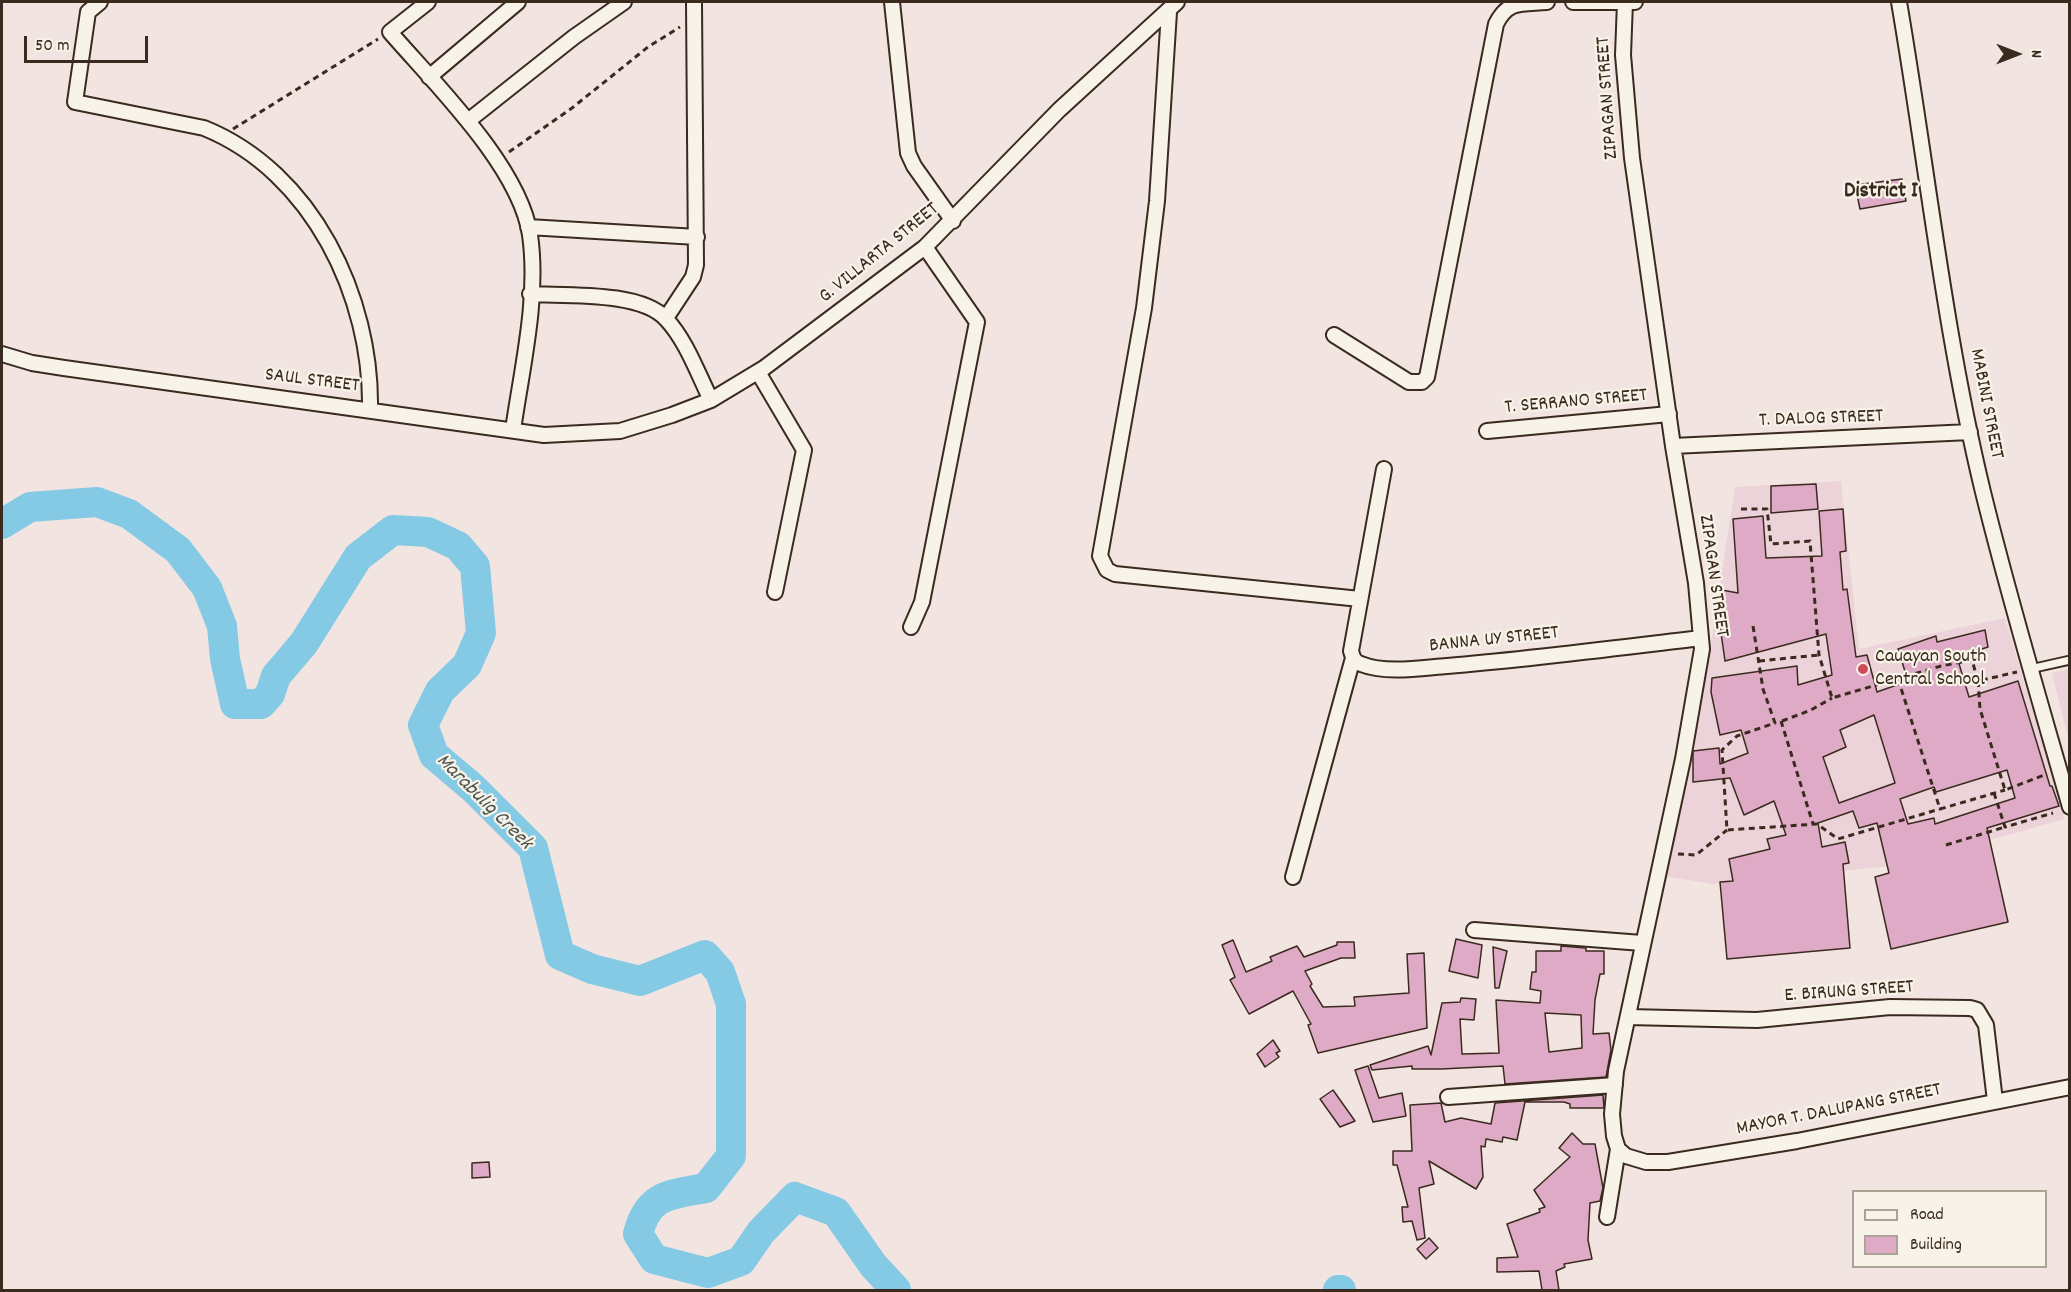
<!DOCTYPE html>
<style>
body{margin:0}
#map{position:relative;width:2071px;height:1292px;overflow:hidden;background:#f2e4e1;font-family:Dekko,sans-serif}
canvas{display:block}
.frame{position:absolute;inset:0;border:3px solid #3b2a1e;pointer-events:none}
.legend{position:absolute;left:1852px;top:1190px;width:195px;height:78px;box-sizing:border-box;background:#f7f3e8;border:2px solid #aca397;margin:0;padding:8px 10px;list-style:none;font-size:18px;color:#3b2a1e}
.legend li{display:flex;align-items:center;gap:12px;height:30px}
.legend b{width:30px;border:2px solid #aca397}
.north{position:absolute;left:1987px;top:24px;width:60px;height:60px;-webkit-text-stroke:4px #f7f3e8;paint-order:stroke;rotate:90deg;font-size:16px;font-weight:700;line-height:24px;text-align:center;color:#3b2a1e}
.north::after{content:'';display:block;margin:auto;width:21px;height:27px;background:#3b2a1e;clip-path:polygon(50% 0,100% 100%,50% 72%,0 100%)}
.scale{position:absolute;left:24px;top:36px;width:124px;height:27px;box-sizing:border-box;border:3px solid #3b2a1e;border-top:0;padding-left:8px;font-size:18px;line-height:21px;white-space:nowrap;color:#3b2a1e;-webkit-text-stroke:4px #f7f3e8;paint-order:stroke}
</style>
<div id="map">
<canvas width="2071" height="1292"></canvas>
<div class="frame"></div>
<ul class="legend">
<li><b style="height:8px;background:#f7f3e8"></b>Road</li>
<li><b style="height:16px;background:#deaac5"></b>Building</li>
</ul>
<div class="north">N</div>
<div class="scale">50 m</div>
</div>
<script>
const ctx = document.querySelector('canvas').getContext('2d');
ctx.lineJoin = 'round';
function paint(path, color) { ctx.fillStyle = color; ctx.fill(path, 'evenodd'); }
function trace(path, color, width, dash) { ctx.strokeStyle = color; ctx.lineWidth = width; ctx.lineCap = dash ? 'butt' : 'round'; ctx.setLineDash(dash || []); ctx.stroke(path); }
function drawText(font, color, halo, rows, align = 'center') {
  ctx.font = font + ' Dekko,sans-serif'; ctx.lineWidth = 4.5; ctx.setLineDash([]); ctx.textBaseline = 'middle'; ctx.strokeStyle = halo; ctx.fillStyle = color; for (const [text, x, y, turn = 0] of rows) {
    ctx.save(); ctx.translate(x, y); ctx.rotate((+turn || 0) * Math.PI / 180); ctx.textAlign = isNaN(turn) ? turn : align; if (halo) ctx.strokeText(text, 0, 0); ctx.fillText(text, 0, 0); ctx.restore();
  }
}
paint(new Path2D(`
 M1841,481L1859,649L2005,618L2065,819L1901,865L1712,884L1665,876L1704,689L1735,487Z
 M2069,669L2070,741H2069L2052,673Z`), '#ecd3d9');
trace(new Path2D(`
 M2,524L30,507L97,502L129,514L178,550L207,588L222,626L225,659L235,704H261L270,694L276,676L304,643L358,557L393,530L428,532L458,546L475,566L481,633L467,665L440,691L423,725L434,755L473,788L533,848L560,955L592,969L640,981L705,955L720,972L731,1004V1156L706,1188C669,1195 648,1194 638,1234L654,1259L708,1273L741,1261L761,1232L795,1197L836,1212L873,1265L896,1290
 M1338,1290H1341`), '#84cae5', 30);
const building = new Path2D(`
 M1902,179L1906,201L1860,209L1855,185Z
 M1816,484L1818,509L1771,513V486Z
 M1843,509L1846,551L1840,552L1843,590L1847,589L1856,657L1867,655L1877,692L1908,681L1898,649L1936,636L1937,642L1985,630L1988,647L1957,657L1969,697L2018,681L2050,786H2052L2059,806L1987,828L2008,922L1891,949L1875,877L1889,873L1877,823L1859,828L1853,811L1818,823L1822,847L1845,842L1849,863L1843,864L1850,948L1727,959L1720,882L1733,881L1729,859L1770,849L1767,839L1786,835L1774,801L1744,815L1730,778L1693,782V751L1719,748L1720,764L1748,753L1741,730L1720,735L1711,692L1712,678L1797,666L1798,685L1832,675L1826,634L1725,661L1719,619L1722,590L1738,593L1733,519L1763,516L1766,558L1822,556L1819,511ZM1874,715L1895,783L1839,803L1823,757L1846,747L1840,730ZM2007,770L2015,798L1935,824L1934,818L1908,824L1900,799L1934,787L1936,792Z
 M1456,939L1482,945L1478,978L1449,971Z
 M1233,940L1246,972L1272,961L1270,957L1297,946L1304,957L1337,945V942H1354L1355,958H1341L1305,971L1312,984L1310,986L1323,1007L1355,1006L1354,997L1409,993L1407,954L1424,953L1427,1028L1318,1053L1308,1025L1311,1024L1293,991L1249,1014L1230,980L1235,977L1222,945Z
 M1561,946L1586,948V951H1604V974H1600L1595,1000L1593,1034L1609,1033L1611,1050L1606,1077L1505,1084L1503,1066L1441,1069H1412V1066L1372,1070L1370,1065L1428,1046L1431,1055L1442,1003L1460,1002L1461,998L1476,999L1474,1020L1460,1019L1462,1054L1499,1053L1496,1000L1540,1003L1541,991L1530,989L1532,972H1536V951H1561ZM1545,1013L1581,1015L1582,1048L1549,1052Z
 M1493,947L1507,951L1499,988H1495Z
 M1273,1040L1280,1051L1276,1053L1279,1057L1265,1067L1257,1054Z
 M1368,1066L1379,1098L1402,1093L1406,1116L1373,1122L1355,1070Z
 M1333,1090L1355,1121L1340,1127L1320,1099Z
 M1603,1095L1604,1108H1570V1104L1564,1102H1525L1517,1140L1503,1137L1502,1142L1486,1139L1485,1147L1481,1146L1483,1177L1476,1189L1429,1161L1434,1184L1419,1188L1425,1238L1417,1240L1412,1221L1403,1222L1402,1207H1408L1397,1165H1393V1151H1412L1410,1105L1441,1103L1445,1122L1461,1118L1491,1124L1495,1103Z
 M1572,1133L1583,1144H1595L1603,1188L1600,1201L1590,1203L1588,1240L1592,1259L1564,1264L1565,1267L1556,1271L1559,1290H1542L1539,1271L1497,1272V1258L1518,1257L1507,1224L1540,1212L1539,1209L1545,1207L1534,1190L1570,1157L1559,1148Z
 M489,1162L490,1177L472,1178V1163Z
 M1429,1238L1438,1248L1426,1259L1417,1249Z`);
paint(building, '#deaac5');
trace(building, '#3b2a1e', 1.5);
const lane = new Path2D(`
 M2030,669L2070,660`);
const street = new Path2D(`
 M100,2L88,12L75,102L204,128C313,172 372,298 370,409
 M428,2L390,32C435,84 520,167 530,235C539,298 522,367 513,430
 M892,2L908,153L914,166L953,221
 M1573,2H1635
 M1625,2L1623,55L1632,158L1673,446L1696,583L1702,649L1683,759L1616,1071L1612,1114L1614,1136L1618,1149L1626,1156L1646,1162H1668L1797,1141L2070,1087
 M1899,2C1927,165 1944,331 1983,492C2009,598 2040,702 2070,807
 M1169,12L1157,201L1144,308L1100,556L1107,570L1115,574L1360,599
 M429,77L518,2
 M468,121L574,37L624,2
 M528,227L697,237
 M530,294C566,296 641,291 666,319C686,340 698,374 711,400
 M666,318L693,277L696,265L694,2
 M1334,335L1409,382H1422L1427,377L1496,24C1508,0 1521,4 1547,2
 M2,354L32,363L64,368L544,435L620,431L672,415L711,400L764,368L925,247L1059,110L1177,2
 M758,372L804,450L775,592
 M1487,431L1669,414
 M1673,446L1970,432
 M1384,469L1351,651C1353,658 1354,662 1361,664C1386,674 1421,668 1447,666C1532,659 1616,648 1701,638
 M911,627L922,602L977,322L925,247
 M1293,877L1353,658
 M1474,930L1642,943
 M1628,1017L1757,1020L1890,1007L1970,1008L1977,1010L1986,1025L1995,1101
 M1448,1097L1615,1085
 M1607,1217L1618,1149`);
trace(lane, '#3b2a1e', 11);
trace(street, '#3b2a1e', 18);
trace(new Path2D(`
 M233,129L378,39
 M509,152L572,108L648,47L680,27
 M1741,509H1767L1771,544L1810,541L1819,655L1832,698L1941,666L1972,660L1978,681L2017,672
 M1753,626L1763,689L1775,723L1737,736L1722,750L1727,830L1817,824L1838,839L1940,809
 M1759,661L1819,655
 M1898,679L1940,809L2005,790
 M1978,681L1980,709L2005,790L2047,774
 M1781,721L1813,824
 M1782,721L1811,710L1832,698
 M1994,793L2005,827L2053,813
 M1946,845L2005,827
 M1678,854L1696,855L1727,830`), '#3b2a1e', 3, [6, 4.5]);
trace(lane, '#f7f3e8', 7);
trace(street, '#f7f3e8', 14);
for (const [x, y, r, color] of [
 [1863,669,6,"#d1495b"]
]) { const dot = new Path2D(); dot.arc(x, y, r, 0, 2 * Math.PI); ctx.fillStyle = color; ctx.fill(dot); trace(dot, '#f7f3e8', 2); }
drawText('20px', '#3b2a1e', '#f7f3e8', [
 ["ZIPAGAN STREET",1609,98,-94],
 ["G. VILLARTA STREET",880,254,-39],
 ["SAUL STREET",312,382,7],
 ["T. SERRANO STREET",1576,403,-5],
 ["MABINI STREET",1985,404,79],
 ["T. DALOG STREET",1821,420,-2],
 ["ZIPAGAN STREET",1712,576,82],
 ["BANNA UY STREET",1494,641,-6],
 ["E. BIRUNG STREET",1849,993,-4],
 ["MAYOR T. DALUPANG STREET",1839,1111,-11]
]);
drawText('20px', '#3b2a1e', '#f7f3e8', [
 ["Cauayan South",1875,658],
 ["Central School",1875,681]
], 'left');
drawText('italic 21px', '#4d5250', '#f7f3e8', [
 ["Marabulig Creek",483,803,45]
]);
drawText('bold 22px', '#3b2a1e', '#f7f3e8', [
 ["District I",1881,193]
]);
</script>
